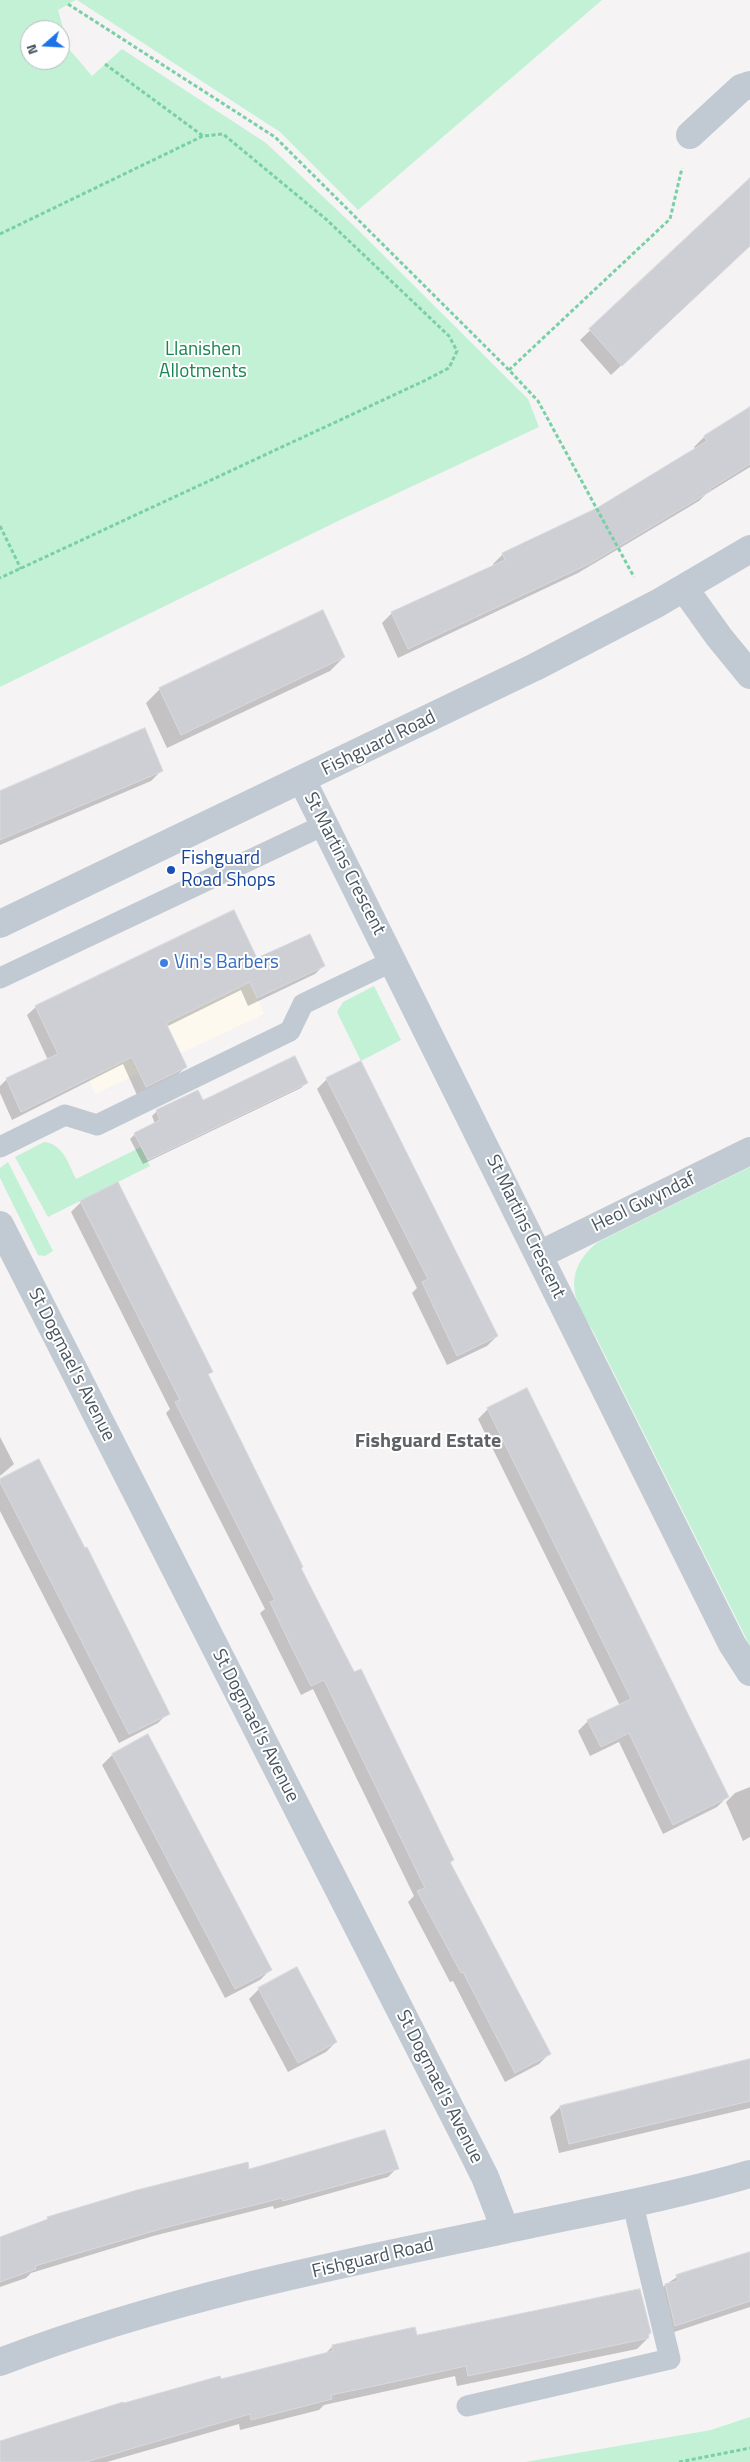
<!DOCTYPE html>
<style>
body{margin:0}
#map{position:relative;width:750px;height:2462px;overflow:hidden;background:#f5f3f3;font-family:"Titillium Web",sans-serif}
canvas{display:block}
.north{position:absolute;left:20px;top:20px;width:50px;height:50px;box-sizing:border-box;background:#fff;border:1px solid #b7bbc0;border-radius:50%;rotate:251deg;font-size:14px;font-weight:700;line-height:20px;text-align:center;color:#4a5661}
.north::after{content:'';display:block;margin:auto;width:18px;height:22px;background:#1a73e8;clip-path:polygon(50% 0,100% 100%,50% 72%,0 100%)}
</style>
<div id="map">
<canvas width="750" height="2462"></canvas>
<div class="north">N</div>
</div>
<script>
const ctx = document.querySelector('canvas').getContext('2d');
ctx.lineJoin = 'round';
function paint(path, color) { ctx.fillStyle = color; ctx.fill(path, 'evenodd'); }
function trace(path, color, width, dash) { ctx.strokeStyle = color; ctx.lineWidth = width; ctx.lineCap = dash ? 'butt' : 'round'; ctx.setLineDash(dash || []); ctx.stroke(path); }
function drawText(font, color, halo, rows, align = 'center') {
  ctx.font = font + ' "Titillium Web",sans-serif'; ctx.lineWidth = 4; ctx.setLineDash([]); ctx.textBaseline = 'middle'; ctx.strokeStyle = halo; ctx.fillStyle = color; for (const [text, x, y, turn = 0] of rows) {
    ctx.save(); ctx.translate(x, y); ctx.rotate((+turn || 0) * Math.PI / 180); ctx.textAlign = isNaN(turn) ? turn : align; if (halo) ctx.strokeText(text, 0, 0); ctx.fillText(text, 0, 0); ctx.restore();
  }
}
paint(new Path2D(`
 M234,910L247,938L243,967L264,1014L95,1094L66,1025L48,1034L35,1006Z`), '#fdf9ef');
paint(new Path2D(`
 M0,0H76L58,10L69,49L92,76L122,49L266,143L352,224L528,399L539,427L340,520L0,687ZM30,30H60V60H30Z
 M77,0H602L358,210L280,132Z
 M374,986L401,1040L361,1061L337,1012L343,1002Z
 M44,1142C63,1144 68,1163 76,1179L141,1147L150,1166L48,1217L15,1157Z
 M8,1162L53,1251L45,1256L38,1255L0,1178V1168Z
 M750,1167V1646L593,1331C570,1298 564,1269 598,1242Z
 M750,2417V2462H525L711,2430Z`), '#c3f1d5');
paint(new Path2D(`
 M750,180V245L611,375L580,340Z
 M750,408V467L706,494L699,501L578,573L398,658L382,623L392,613L494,566L493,564L503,554L598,509L696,449L694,447L704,437Z
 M344,657L330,671L167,748L146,703L160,689Z
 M161,771L151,781L0,845V793Z
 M256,960L323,966L315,974L248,1006L241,990L166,1027L186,1067L177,1075L137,1095L123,1064L12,1120L0,1093V1086L6,1080L48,1060L27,1015L36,1007Z
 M327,1079L497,1336L487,1346L447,1365L412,1293L417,1288L317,1089Z
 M306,1083L301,1088L143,1164L130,1139L135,1134L155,1124L152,1116L157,1111Z
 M81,1202L211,1371L207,1376L300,1568L453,1860L449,1864L549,2054L539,2064L505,2082L453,1981L450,1982L408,1902L414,1896L313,1689L301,1695L260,1613L265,1609L166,1413L170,1409L71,1212Z
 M488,1409L727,1797L717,1807L663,1834L619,1742L590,1756L578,1731L588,1721L620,1706L478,1419Z
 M0,1437L14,1464L0,1476Z
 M0,1480L84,1550L168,1713L158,1723L119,1743L0,1511Z
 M112,1755L270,1970L260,1980L225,1998L102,1765Z
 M750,1787V1837L743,1841L726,1802L735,1793Z
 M259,1989L336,2042L326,2052L288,2072L249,1999Z
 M750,2061V2108L559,2153L550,2117L560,2107Z
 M397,2168L388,2177L274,2209L273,2206L153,2236L31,2273L26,2278L0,2287V2238L43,2223L48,2218Z
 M750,2254V2307L665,2335L655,2295L665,2285L677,2277Z
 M650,2333L648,2338L637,2349L457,2386L455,2376L324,2405L319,2410L240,2430L239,2424L107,2462H0V2444L123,2405L325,2354L333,2346L416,2337Z`), '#0003');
const building = new Path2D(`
 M750,178V246L622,366L589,329Z
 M750,407V464L710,489L711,491L589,564L408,649L391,612L505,560L502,553L597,508L707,441L704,436Z
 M323,610L345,657L181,735L159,688Z
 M145,728L163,771L0,840V791Z
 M234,910L257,958L310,934L325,966L257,998L250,982L166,1023L187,1067L146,1087L132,1057L21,1112L6,1078L58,1054L35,1006Z
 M295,1056L308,1083L148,1160L134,1133L160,1120L156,1110L198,1090L203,1100Z
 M361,1061L498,1336L457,1356L422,1282L428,1279L326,1078Z
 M118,1182L213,1372L208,1374L303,1567L301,1568L354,1672L361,1669L454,1860L450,1862L551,2054L515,2073L463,1972L461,1973L417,1891L425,1888L324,1680L311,1686L290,1644L270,1602L275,1600L175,1402L180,1400L80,1201Z
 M527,1388L729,1797L673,1825L629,1733L601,1747L587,1720L631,1699L487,1408Z
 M39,1459L85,1548L87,1547L170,1714L129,1734L0,1482V1479Z
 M148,1734L272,1970L235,1989L112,1754Z
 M297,1967L337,2042L298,2063L258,1988Z
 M750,2059V2101L569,2144L560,2106Z
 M385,2130L399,2169L283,2201L282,2198L164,2228L35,2266L36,2269L0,2282V2237L48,2219L47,2217L137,2190L248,2162L249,2169Z
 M750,2252V2301L675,2326L665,2284L678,2281L676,2275Z
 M640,2289L651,2333L648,2334L649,2338L468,2376L466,2366L384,2384L331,2395L332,2399L251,2420L250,2414L86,2462H0V2441L123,2402L124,2403L220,2376L221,2379L333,2351L332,2345L415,2327L417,2335Z`);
paint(building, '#cdcfd5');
trace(building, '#d7d9de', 1);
trace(new Path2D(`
 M68,4L275,137L509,370L538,401L634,577
 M105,64L203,136
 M0,234L203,136L223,134L327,220L449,336L457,351L449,368L424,381L0,578
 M509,370L670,219L682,168
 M0,526L21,569
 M679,2462L750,2448`), '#7ad0a6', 3, [4, 2.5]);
trace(new Path2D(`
 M0,978L324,825
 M0,1147L65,1115L97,1125L290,1031L303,1004L393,961
 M467,2406L670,2359L633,2205`), '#c1cad2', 21);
trace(new Path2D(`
 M690,135L741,88L750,85
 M684,588L719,637L750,675
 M302,780L732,1644L750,1672
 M0,924L535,667L658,603L750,549
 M0,1225L474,2155L485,2177L505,2229
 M539,1255L750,1151
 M0,2362C162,2300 334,2265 504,2230C587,2212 668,2198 750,2174`), '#c1cad2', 28);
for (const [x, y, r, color] of [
 [171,870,5,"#1a4fb4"],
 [164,963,5,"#3f7fe0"]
]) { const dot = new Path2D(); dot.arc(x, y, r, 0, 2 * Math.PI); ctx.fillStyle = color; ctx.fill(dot); trace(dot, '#fff', 2); }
drawText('19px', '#17864f', '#fff', [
 ["Llanishen",203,350],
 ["Allotments",203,372]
]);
drawText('19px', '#4a5661', '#fff', [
 ["Fishguard Road",379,744,-26],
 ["St Martins Crescent",344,864,63],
 ["Heol Gwyndaf",644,1203,-26],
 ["St Martins Crescent",525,1227,64],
 ["St Dogmael's Avenue",71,1365,63],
 ["St Dogmael's Avenue",255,1726,63],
 ["St Dogmael's Avenue",439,2087,63],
 ["Fishguard Road",373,2259,-13]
]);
drawText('19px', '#164399', '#fff', [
 ["Fishguard",181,859],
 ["Road Shops",181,881]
], 'left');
drawText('19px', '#366cbe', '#fff', [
 ["Vin's Barbers",174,963]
], 'left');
drawText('bold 20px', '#5f6368', '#fff', [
 ["Fishguard Estate",428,1442]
]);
</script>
